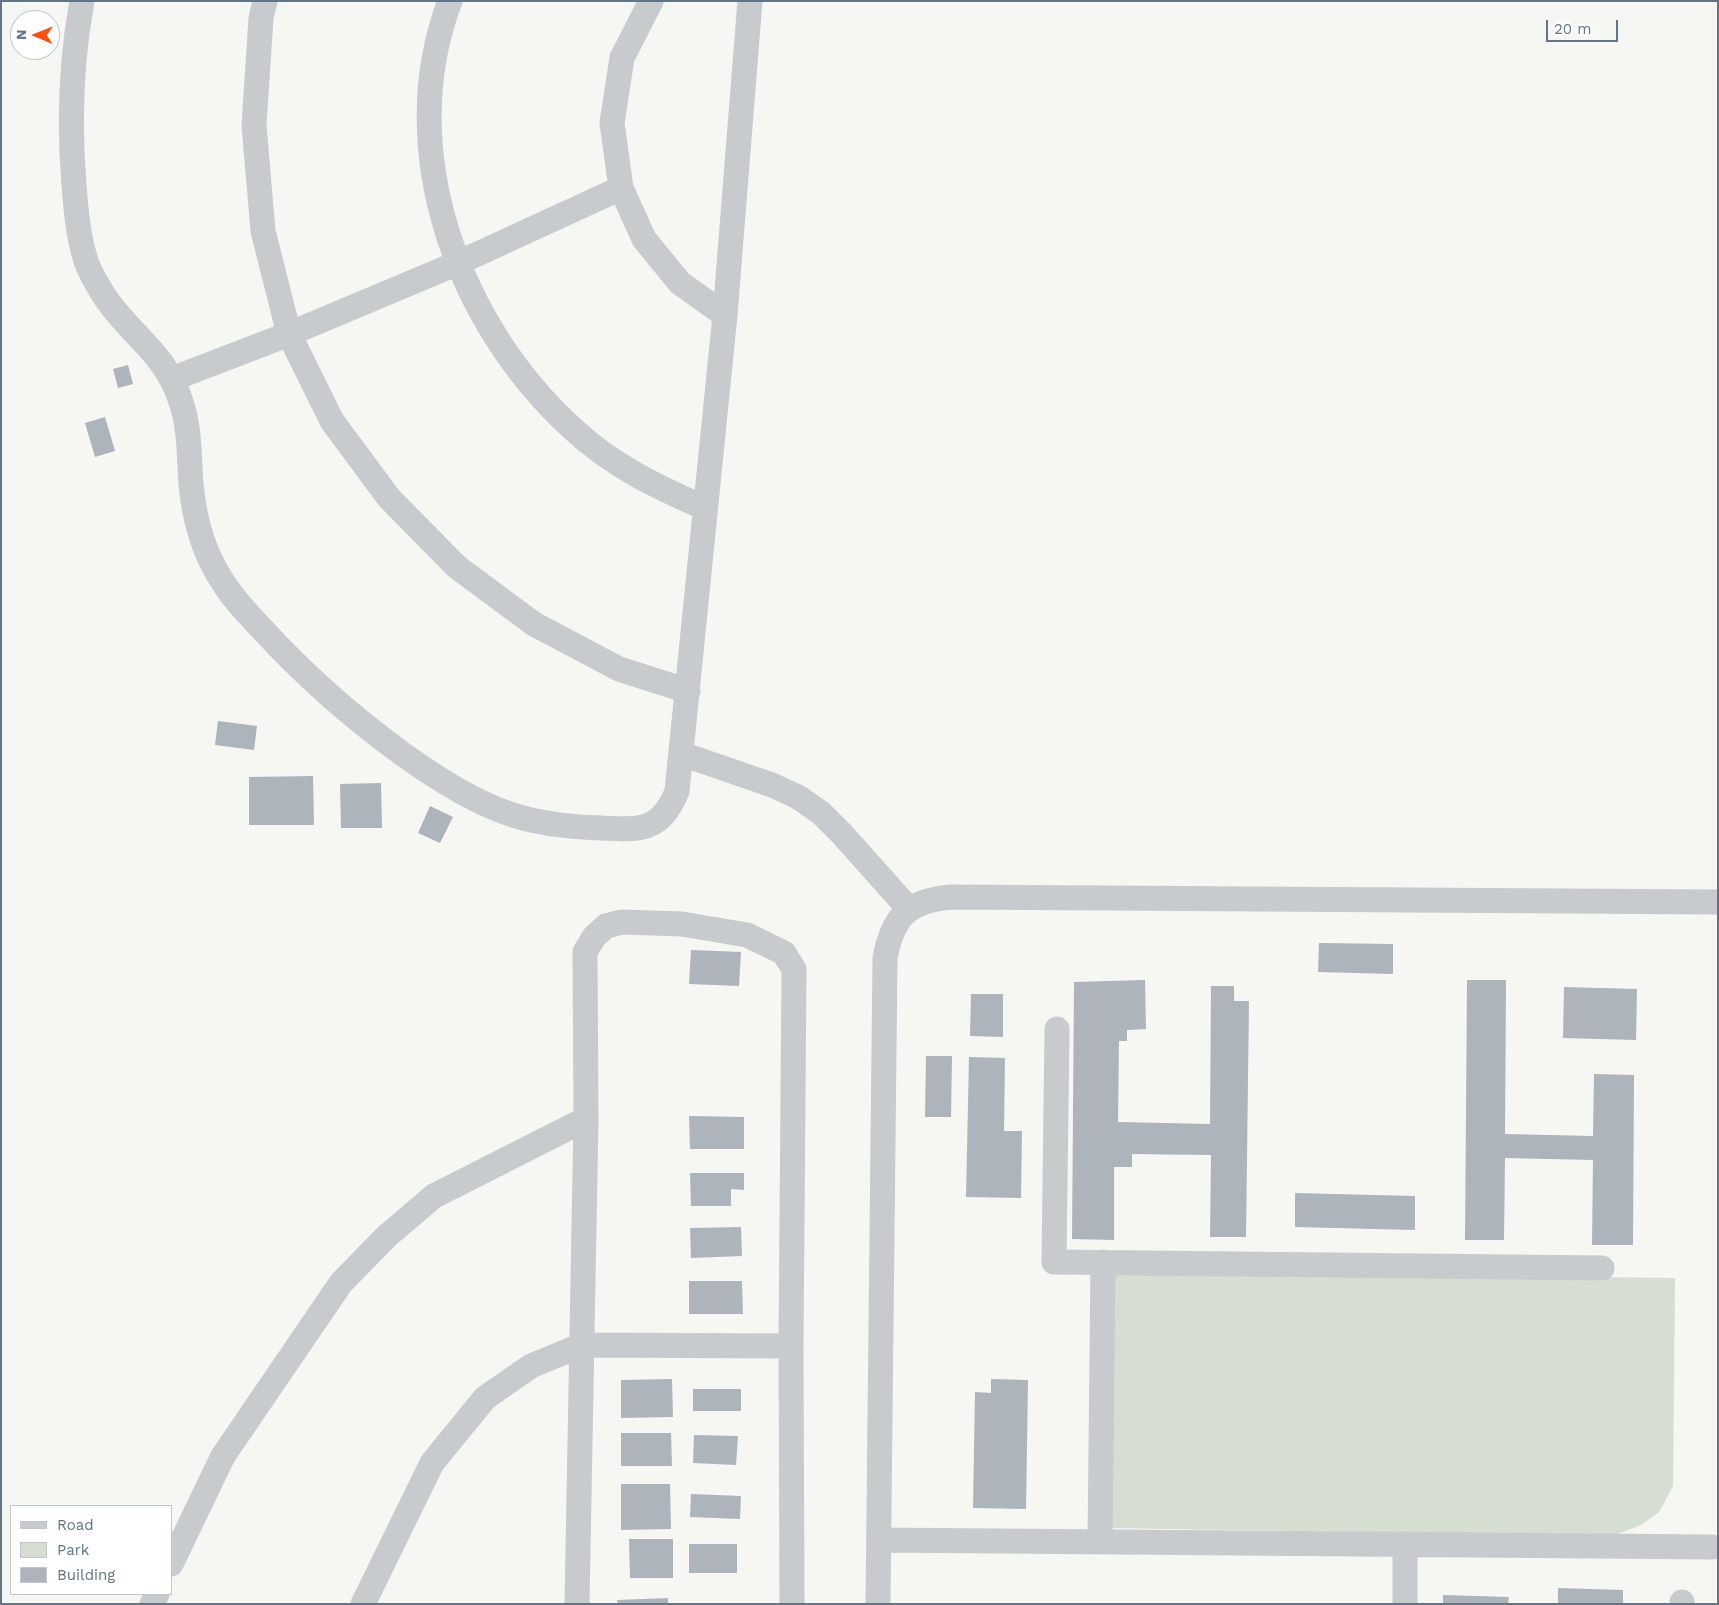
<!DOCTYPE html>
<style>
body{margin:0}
#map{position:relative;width:1719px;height:1605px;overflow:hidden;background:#f6f6f2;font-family:"Work Sans",sans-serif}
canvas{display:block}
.frame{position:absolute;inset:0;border:2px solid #627486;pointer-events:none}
.legend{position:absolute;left:10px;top:1505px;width:162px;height:90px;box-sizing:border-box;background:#fff;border:1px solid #c0c7cf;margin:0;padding:6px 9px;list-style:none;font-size:15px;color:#627486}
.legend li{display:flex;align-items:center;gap:10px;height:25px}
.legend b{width:25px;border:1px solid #c0c7cf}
.north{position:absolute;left:10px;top:10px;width:50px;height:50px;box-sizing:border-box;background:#fff;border:1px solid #c0c7cf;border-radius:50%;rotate:271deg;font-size:14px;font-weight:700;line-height:20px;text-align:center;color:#627486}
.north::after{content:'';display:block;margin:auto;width:18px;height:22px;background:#f65212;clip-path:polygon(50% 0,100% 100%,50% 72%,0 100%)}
.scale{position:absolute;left:1546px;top:20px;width:72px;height:22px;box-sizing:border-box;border:2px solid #627486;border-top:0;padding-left:6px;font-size:15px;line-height:18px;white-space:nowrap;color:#627486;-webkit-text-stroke:4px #fff;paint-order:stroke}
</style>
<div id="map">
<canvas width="1719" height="1605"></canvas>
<div class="frame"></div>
<ul class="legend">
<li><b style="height:6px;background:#c8cbce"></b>Road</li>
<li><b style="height:14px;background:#d6ded2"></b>Park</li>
<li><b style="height:14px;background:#adb4bb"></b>Building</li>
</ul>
<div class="north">N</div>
<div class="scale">20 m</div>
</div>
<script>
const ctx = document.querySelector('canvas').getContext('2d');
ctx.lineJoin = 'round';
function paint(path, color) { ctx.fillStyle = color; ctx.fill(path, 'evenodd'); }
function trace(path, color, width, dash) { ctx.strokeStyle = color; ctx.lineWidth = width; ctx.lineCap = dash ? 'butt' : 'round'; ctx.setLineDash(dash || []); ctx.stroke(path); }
paint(new Path2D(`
 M1112,1272L1675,1278L1673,1486L1659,1512L1641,1525L1612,1536L1108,1528Z`), '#d6ded2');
paint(new Path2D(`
 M128,365L133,384L118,388L113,369Z
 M105,417L115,451L95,457L85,423Z
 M218,721L257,726L254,750L215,745Z
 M313,776L314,825H249V777Z
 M381,783L382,828H341L340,784Z
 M430,806L453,817L440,843L418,833Z
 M1319,943L1393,944V974L1318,972Z
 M691,950L741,952L739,986L689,984Z
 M1145,980L1146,1029L1127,1030V1041H1119L1118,1122L1210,1124L1211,986H1234V1001H1249L1246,1237H1210L1211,1155L1132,1154V1167H1114V1240L1072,1239L1074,982Z
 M1467,980H1506L1505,1134L1593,1136L1594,1074L1634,1075L1633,1245H1592L1593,1160L1505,1158L1504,1240H1465Z
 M1564,987L1637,989L1636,1040L1563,1038Z
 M971,994H1003V1037L970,1036Z
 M926,1056H952L951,1117H925Z
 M969,1057L1005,1058L1004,1131H1022L1021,1198L966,1197Z
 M689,1116L744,1117V1149H690Z
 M690,1173H744V1190L731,1189V1206H691Z
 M1295,1193L1415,1196V1230L1295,1227Z
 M741,1227L742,1256L691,1258L690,1228Z
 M689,1281H742L743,1314H689Z
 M672,1379L673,1417L621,1418V1380Z
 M991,1379L1028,1380L1026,1509L973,1508L975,1392L991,1393Z
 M693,1389H741V1411H693Z
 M621,1433H671L672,1466H621Z
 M694,1435L738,1436L736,1465L693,1463Z
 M621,1484H670L671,1529L621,1530Z
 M691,1494L741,1496L740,1519L690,1517Z
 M629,1539H673V1578H630Z
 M689,1544H737V1573H689Z
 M1558,1588L1623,1590V1604H1558Z
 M1443,1595L1509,1597L1508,1604H1443Z
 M668,1598V1604H618L617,1600Z`), '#adb4bb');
trace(new Path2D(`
 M82,1C71,61 69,124 74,185C76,210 78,236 86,261C90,273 98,286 105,297C131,336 166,353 181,402C190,428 189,456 191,484C194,517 203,551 221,579C232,598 248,614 262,629C305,676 353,718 404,755C436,778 470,800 507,813C537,824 569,827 601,828C639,830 661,832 677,791L725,315L750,1
 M265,1L261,18L254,125L263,231L289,334L332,421L389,498L457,567L534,624L619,669L688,691
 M450,1C393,150 459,326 573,429C611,465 657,487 705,508
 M651,1L622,58L612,123L621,188L644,239L680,283L725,315
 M172,379L289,334L458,263L621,188
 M682,754L772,785L798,797L821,813L842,834L909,909
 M1057,1029L1054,1262L1602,1268
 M879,1540L1712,1547
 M1100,1542L1103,1262
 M171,1564L223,1456L341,1283L387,1236L434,1196L586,1119
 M1682,1602V1604
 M152,1604L157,1594
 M363,1604L432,1463L485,1398L531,1366L582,1345L791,1346
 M577,1604L586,1119L585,952L594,937L606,926L622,922L682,924L747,935L784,953L794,969L791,1346L792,1604
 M878,1604L885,958C893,915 909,901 951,897L1718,902
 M1405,1604V1544`), '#c8cbce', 25);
</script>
